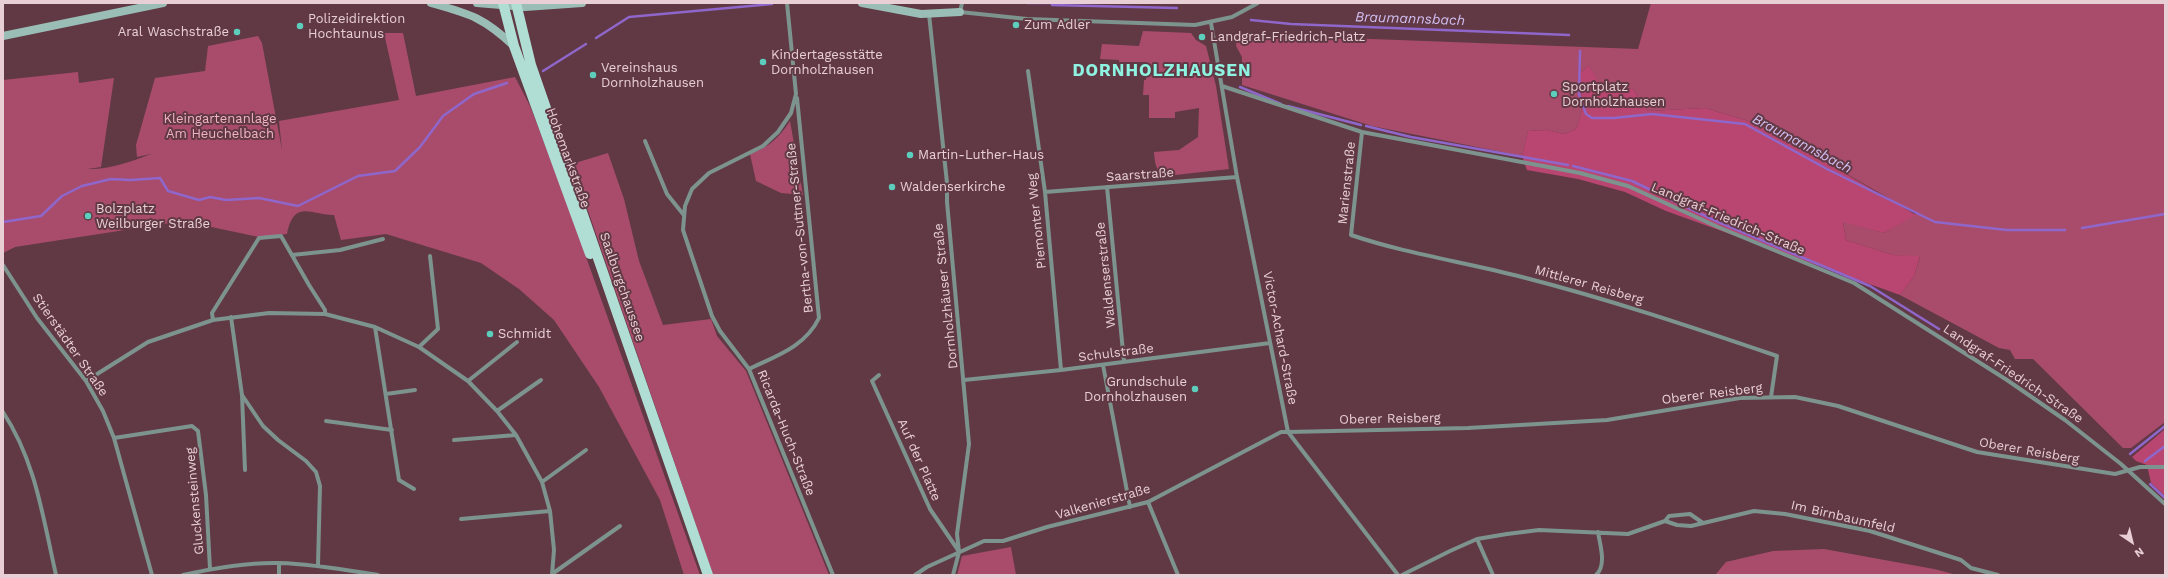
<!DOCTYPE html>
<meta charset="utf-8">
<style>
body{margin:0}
#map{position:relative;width:2168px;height:578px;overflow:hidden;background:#613945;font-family:"Work Sans",sans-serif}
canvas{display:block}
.frame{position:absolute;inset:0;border:4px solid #e8ced5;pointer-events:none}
.north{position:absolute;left:2112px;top:522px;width:40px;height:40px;-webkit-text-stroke:3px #613945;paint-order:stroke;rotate:145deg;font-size:11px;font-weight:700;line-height:16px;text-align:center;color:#e8ced5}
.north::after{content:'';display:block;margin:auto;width:14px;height:18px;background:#e8ced5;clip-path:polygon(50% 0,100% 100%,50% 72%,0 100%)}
</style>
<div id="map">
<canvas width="2168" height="578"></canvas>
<div class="frame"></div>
<div class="north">N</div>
</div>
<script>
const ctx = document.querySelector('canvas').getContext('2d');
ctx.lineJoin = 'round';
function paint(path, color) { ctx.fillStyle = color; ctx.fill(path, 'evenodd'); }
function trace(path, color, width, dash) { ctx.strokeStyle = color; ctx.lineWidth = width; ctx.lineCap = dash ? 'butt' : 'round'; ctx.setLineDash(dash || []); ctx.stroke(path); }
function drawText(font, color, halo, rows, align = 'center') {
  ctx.font = font + ' "Work Sans",sans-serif'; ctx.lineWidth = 4; ctx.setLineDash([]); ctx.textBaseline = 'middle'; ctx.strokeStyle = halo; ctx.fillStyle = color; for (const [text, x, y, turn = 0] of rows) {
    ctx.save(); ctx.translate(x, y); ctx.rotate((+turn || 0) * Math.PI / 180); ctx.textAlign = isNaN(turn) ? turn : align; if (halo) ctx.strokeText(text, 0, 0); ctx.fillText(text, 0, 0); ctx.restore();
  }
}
paint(new Path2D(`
 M1651,3H2165V422L2131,448H2123L2033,359H2015L2010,350L1999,348L1900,295L1914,276L1920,257L1893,255L1846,240L1843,221L1884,233L1916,214L1762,125L1705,108L1648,111L1633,89L1599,84L1589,65L1578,75C1582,95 1585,110 1576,129L1564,134L1546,130L1528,131L1522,156L1372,126L1242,85V57L1236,46L1238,34L1638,49Z
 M1143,31L1191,33L1196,40L1206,46L1216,86L1229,169L1166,176C1155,171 1155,163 1154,152L1179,150L1198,137L1199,108L1175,112V118H1149V95H1143L1144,80H1146L1145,62H1119V60L1100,59L1102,44L1139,46Z
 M384,33H403L416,96L515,77L530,106L562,190L700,575H684L660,500L599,387L554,320L519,289L481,263L386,234L341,240L334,215C313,216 294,198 287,234L259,237L183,221L15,247L3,253V80L78,72L79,83L114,78L101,167L87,169C108,170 131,162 151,154L137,157L136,145L155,78L205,71L208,46L258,36L262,43L282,150L279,121L399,100Z
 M790,121L803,195L781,193L756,181L750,154C769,147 779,138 790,121Z
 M608,153L624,199L639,261L663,325L711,319L717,336L746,371L829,575H713L572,164Z
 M1011,547L1016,575H957L962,556Z
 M1824,549L1934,569L1957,575L1716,574L1726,562L1773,551Z`), '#a94c6c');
paint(new Path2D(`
 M1589,65L1599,83L1633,89L1648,111L1705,108L1762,125L1916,215L1884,233L1843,222L1846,240L1893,255L1920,256L1914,276L1900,295L1666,211L1625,192L1578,179L1527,170L1522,156L1528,131L1546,130L1564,134L1576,129C1585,110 1582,95 1578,75Z
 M2165,429V496L2151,483L2147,465L2136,461L2132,457Z`), '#b84670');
trace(new Path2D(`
 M1027,3H1052
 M1052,5L1177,8
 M1251,20L1291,24L1569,35
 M596,38L629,17L772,4
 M1580,51L1579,94L1586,114L1592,118H1614L1652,114L1745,124L1827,169L1935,222L2007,230H2065
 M543,71L586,44
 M1240,87L1281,104
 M1288,106L1361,125
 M1366,126L1411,137L1568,165
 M1573,166L1632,181L1716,221L1870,286L1939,329
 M3,222L41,216L62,196L82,186L111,179L131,180L160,178L168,191L199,200L210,197L226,200L259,198L298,206L358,176L395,171L420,147L443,116L474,94L507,83
 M2082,228L2165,214
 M2130,454L2165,426
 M2145,461L2165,446
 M2150,484L2165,498`), '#8f66ca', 2.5);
trace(new Path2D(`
 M787,3L796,94L791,113L778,132L763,146L709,173L692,189L685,206L683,230L712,316L720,331L749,369L833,575
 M962,3L960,12L1027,19L1195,25L1232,17L1258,3
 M929,14L947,183V202L969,444L957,534L959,552L953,575
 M1211,23L1237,177L1288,432L1398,575
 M1028,71L1045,192L1061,370
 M1222,86L1362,132L1580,173L1628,186L1718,227L1854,283L2007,380L2065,420L2121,464L2165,504
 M1362,132L1351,235C1407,254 1465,262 1522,277C1608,299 1692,327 1777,356L1771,397
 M645,141L667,194L683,214
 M1107,187L1124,362
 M1045,192L1237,177
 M292,255L340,250L383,239
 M3,265L37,318L86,381L103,411L114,438L152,575
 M231,317L242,395L263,426L278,440L306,461L316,472L320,486L318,565
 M213,320L212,313L259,238L281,236L309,285L325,310V314
 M375,327L399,480L414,489
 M419,347L438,329L430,256
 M1103,365L1130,507
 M749,369C776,356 805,347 819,318L797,98
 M879,375L872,381L930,509L958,550
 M964,380L1061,370L1270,343
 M86,381L148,342L213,320L269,313L325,314L375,327L419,347L468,381L497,411L516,435L542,482L550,511L554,550L552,575
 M468,381L517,342
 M386,394L415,390
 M242,395L245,470
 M497,411L541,380
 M3,412C36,462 43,518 56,575
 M326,421L392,430
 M114,438L192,426L198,431L206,495L210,569
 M454,440L516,435
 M542,482L586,450
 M1148,502L1178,575
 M461,519L550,511
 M1665,521L1669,516L1690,514L1703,523
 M1477,539L1493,575
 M279,563V575
 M552,574L620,526
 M183,575C214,568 248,562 280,563C313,564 346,570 378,575
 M915,575L927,567L984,541H1003L1047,527L1148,502L1281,432H1288L1468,428L1607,420L1740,398L1795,397L1838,406L1977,452L2115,474L2140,467H2165
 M1402,575L1450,551L1477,539L1507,534L1539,530L1628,534L1665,521L1677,525L1691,526L1754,511L1785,514L1870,531L1961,560L1971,568L1998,575
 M1596,575C1607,565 1600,545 1598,532`), '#7d938e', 4);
trace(new Path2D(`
 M431,3C470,14 483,17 514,46
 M477,3L525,7L582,3
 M862,3L921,14L960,12
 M3,36L163,3`), '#9abeb6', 8);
trace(new Path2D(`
 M503,3L514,46L590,254
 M516,3L531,65L708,575`), '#b0ded4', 10);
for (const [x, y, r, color] of [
 [1016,25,4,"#5ccebb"],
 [300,26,4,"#5ccebb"],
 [237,32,4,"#5ccebb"],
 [1202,37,4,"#5ccebb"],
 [763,62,4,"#5ccebb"],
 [593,75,4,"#5ccebb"],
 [1554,94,4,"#5ccebb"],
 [910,155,4,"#5ccebb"],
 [892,187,4,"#5ccebb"],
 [88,216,4,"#5ccebb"],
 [490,334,4,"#5ccebb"],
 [1195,389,4,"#5ccebb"]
]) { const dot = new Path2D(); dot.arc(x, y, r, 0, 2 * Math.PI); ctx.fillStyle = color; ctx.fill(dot); trace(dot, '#613945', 1.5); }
drawText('13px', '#e8ced5', '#613945', [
 ["Polizeidirektion",308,19],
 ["Hochtaunus",308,34],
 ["Zum Adler",1024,25],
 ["Aral Waschstraße",229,32,"right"],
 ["Landgraf-Friedrich-Platz",1210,37],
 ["Kindertagesstätte",771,55],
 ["Dornholzhausen",771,70],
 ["Vereinshaus",601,68],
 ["Dornholzhausen",601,83],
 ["Sportplatz",1562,87],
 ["Dornholzhausen",1562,102],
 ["Martin-Luther-Haus",918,155],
 ["Waldenserkirche",900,187],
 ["Bolzplatz",96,209],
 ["Weilburger Straße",96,224],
 ["Schmidt",498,334],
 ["Grundschule",1187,382,"right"],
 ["Dornholzhausen",1187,397,"right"]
], 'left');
drawText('13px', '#efb3c3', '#613945', [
 ["Kleingartenanlage",220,119],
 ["Am Heuchelbach",220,134]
]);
drawText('13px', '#e8ced5', '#613945', [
 ["Hohemarkstraße",568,158,70],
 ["Saarstraße",1140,175,-4],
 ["Marienstraße",1347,183,-84],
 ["Landgraf-Friedrich-Straße",1728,219,23],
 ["Piemonter Weg",1037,221,-96],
 ["Bertha-von-Suttner-Straße",800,228,-96],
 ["Waldenserstraße",1106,275,-96],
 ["Mittlerer Reisberg",1589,285,16],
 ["Saalburgchaussee",622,287,71],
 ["Dornholzhäuser Straße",946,296,-96],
 ["Victor-Achard-Straße",1280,338,79],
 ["Stierstädter Straße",70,345,55],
 ["Schulstraße",1116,353,-7],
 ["Landgraf-Friedrich-Straße",2013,374,34],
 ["Oberer Reisberg",1712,394,-7],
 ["Oberer Reisberg",1390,419,-1],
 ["Ricarda-Huch-Straße",786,433,68],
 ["Oberer Reisberg",2029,451,10],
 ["Auf der Platte",919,460,66],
 ["Gluckensteinweg",195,501,-95],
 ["Valkenierstraße",1103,502,-16],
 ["Im Birnbaumfeld",1843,517,13]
]);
drawText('italic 14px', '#d2c0f3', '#613945', [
 ["Braumannsbach",1410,19,2],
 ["Braumannsbach",1802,144,28]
]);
ctx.letterSpacing = '1px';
drawText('bold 17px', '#8ef4e1', '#613945', [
 ["DORNHOLZHAUSEN",1162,71]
]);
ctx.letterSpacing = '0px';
</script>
